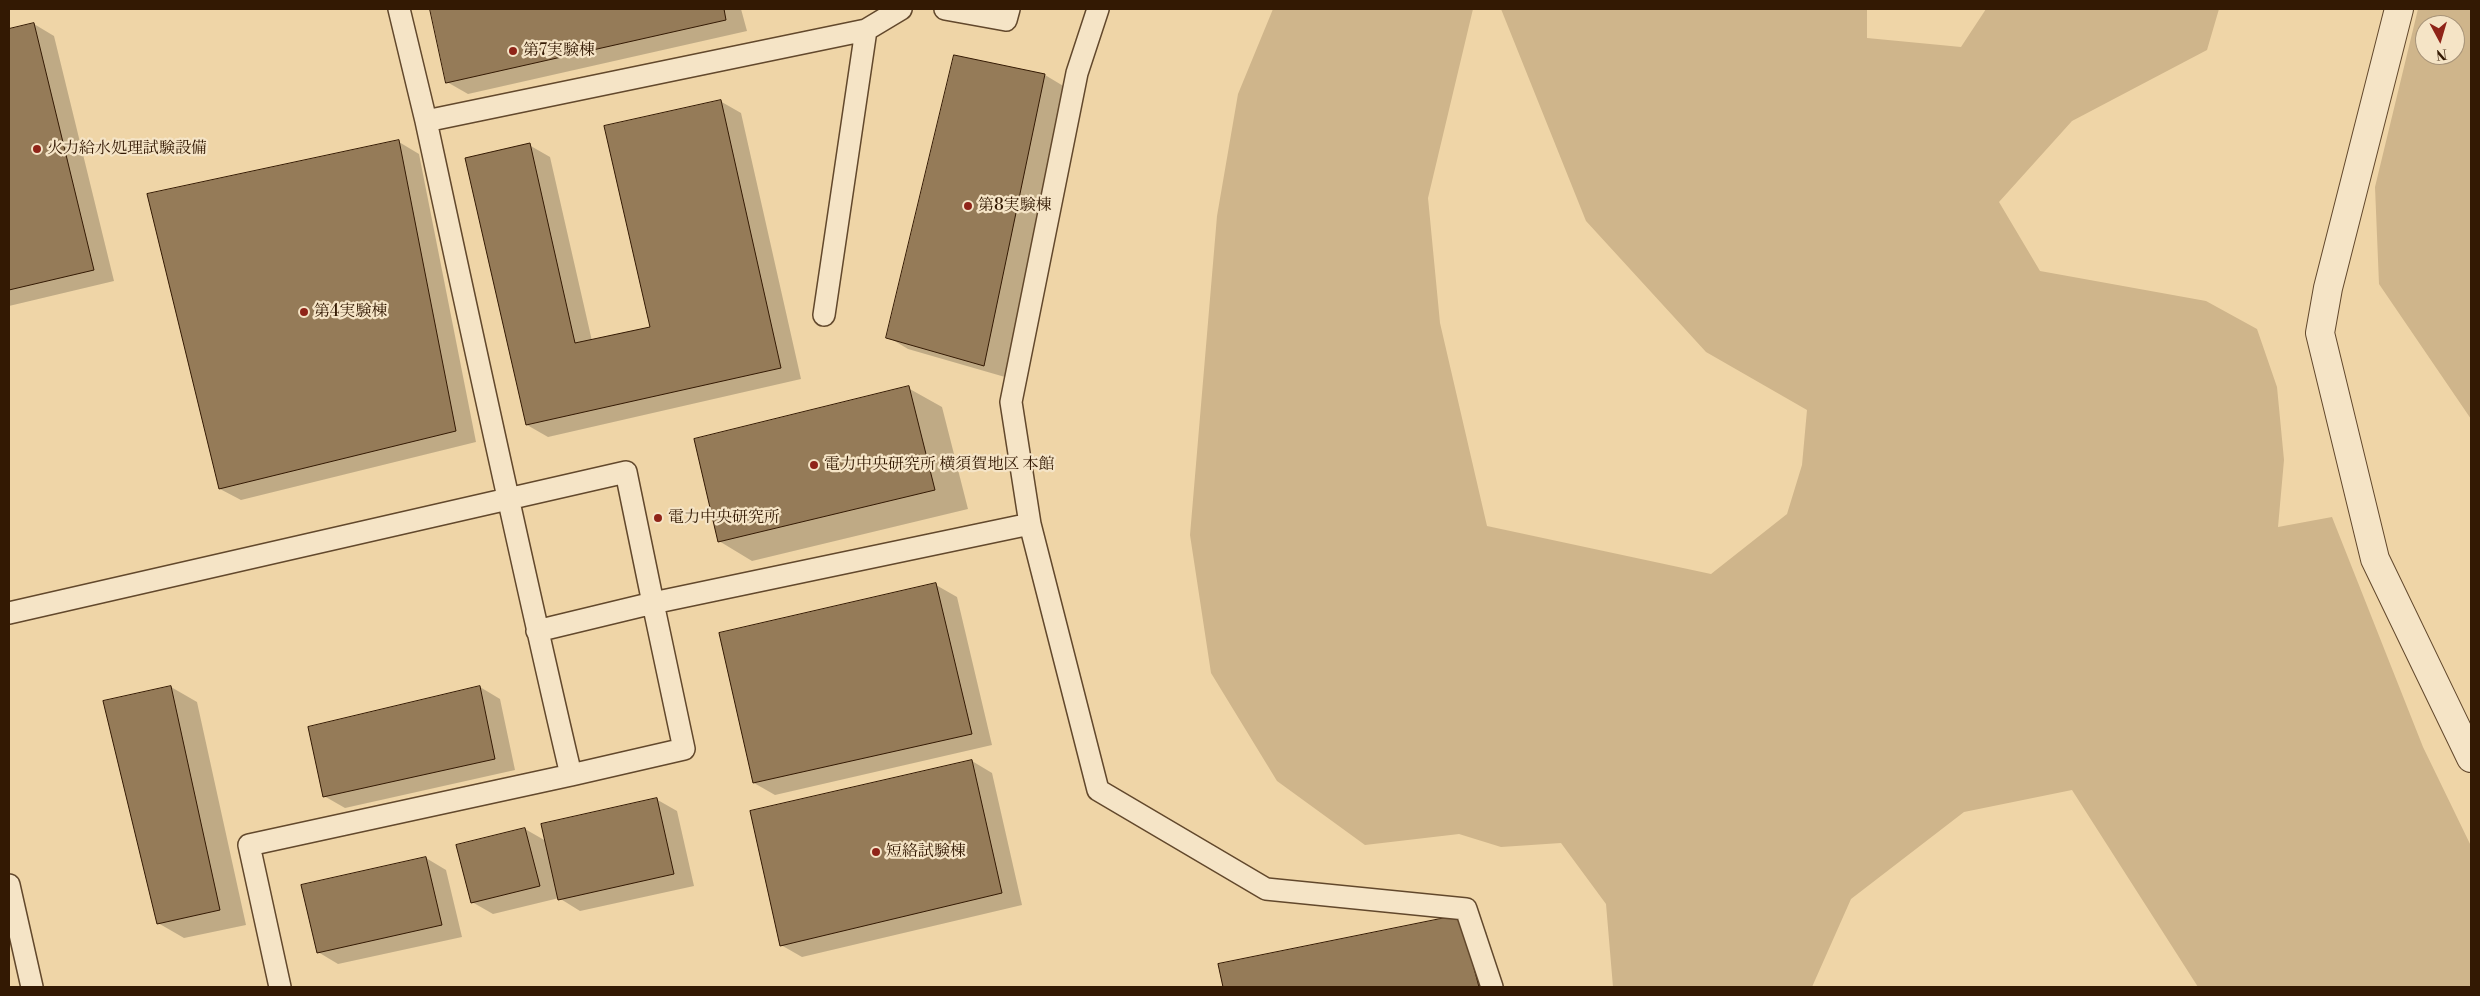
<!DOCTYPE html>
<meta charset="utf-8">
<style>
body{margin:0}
#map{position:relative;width:2480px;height:996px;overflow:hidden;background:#efd5a7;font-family:"Libre Bodoni",serif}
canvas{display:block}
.frame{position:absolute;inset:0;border:10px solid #331903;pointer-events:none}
.north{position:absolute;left:2415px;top:15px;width:50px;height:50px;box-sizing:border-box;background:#f5e4c6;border:1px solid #a79378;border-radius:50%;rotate:174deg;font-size:14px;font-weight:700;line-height:20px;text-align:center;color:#331903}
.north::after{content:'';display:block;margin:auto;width:18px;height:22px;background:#8f2418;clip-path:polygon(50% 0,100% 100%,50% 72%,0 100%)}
</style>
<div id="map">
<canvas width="2480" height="996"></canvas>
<div class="frame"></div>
<div class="north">N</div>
</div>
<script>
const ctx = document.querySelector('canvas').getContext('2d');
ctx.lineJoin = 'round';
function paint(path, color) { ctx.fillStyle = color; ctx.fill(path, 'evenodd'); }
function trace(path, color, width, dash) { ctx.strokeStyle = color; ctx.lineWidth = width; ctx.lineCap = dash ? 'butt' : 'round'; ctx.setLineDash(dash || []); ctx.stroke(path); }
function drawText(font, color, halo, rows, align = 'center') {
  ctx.font = font + ' "Libre Bodoni","Noto Serif JP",serif'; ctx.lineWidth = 4.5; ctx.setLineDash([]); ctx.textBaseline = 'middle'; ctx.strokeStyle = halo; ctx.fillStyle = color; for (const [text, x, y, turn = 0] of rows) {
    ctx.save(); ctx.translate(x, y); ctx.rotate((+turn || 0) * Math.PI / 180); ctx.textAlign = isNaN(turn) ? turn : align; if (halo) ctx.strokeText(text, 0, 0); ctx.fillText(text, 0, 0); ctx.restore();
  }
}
paint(new Path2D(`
 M1273,9H1473L1428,198L1440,323L1487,526L1711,574L1787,514L1802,465L1807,410L1706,352L1586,221L1501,9H1867V38L1961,47L1986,9H2219L2207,50L2072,121L1999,202L2040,271L2206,301L2257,329L2277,387L2284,460L2278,527L2332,517L2423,747L2471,846V987H2198L2072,790L1964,812L1851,899L1812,987H1613L1606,904L1561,843L1501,847L1459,834L1365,845L1277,781L1211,673L1190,535L1217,216L1238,94Z
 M2418,9H2471V419L2379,284L2375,187ZM2425,25H2455V55H2425Z`), '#cfb58b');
paint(new Path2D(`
 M431,9H741L747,31L468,94L447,82Z
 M34,24L54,36L114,281L9,306V30Z
 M1045,75L1065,87L1005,377L908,349L888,337Z
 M720,101L741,113L801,379L548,437L527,425L529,145L550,157L592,341L651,328Z
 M399,142L419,154L476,442L241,500L220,489Z
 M908,388L942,407L968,509L752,561L719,541Z
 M936,585L957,597L992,745L775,795L754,783Z
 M171,687L197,702L246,925L184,938L158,923Z
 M480,687L500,699L515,770L345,808L324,796Z
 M972,761L992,773L1022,905L802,957L781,945Z
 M656,799L677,811L694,886L580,911L559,898L493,914L472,902L525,829L546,841Z
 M426,858L446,870L462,937L338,964L318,952Z
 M1460,916L1486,931L1501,987H1225L1220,965Z`), '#0003');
const building = new Path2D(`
 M430,9H724L726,20L446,83Z
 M34,23L94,270L9,290V29Z
 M954,55L1045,74L984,366L886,338Z
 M721,100L781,368L526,425L465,158L530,143L575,343L650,327L604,126Z
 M399,140L456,431L219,489L147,194Z
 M909,386L935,490L718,542L694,439Z
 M936,583L972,734L753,783L719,633Z
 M171,686L220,910L157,924L103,701Z
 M480,686L495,759L323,797L308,727Z
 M972,760L1002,893L780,946L750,811Z
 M657,798L674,874L558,900L541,824Z
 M525,828L540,886L471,903L456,845Z
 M426,857L442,925L317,953L301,885Z
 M1460,915L1479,987H1223L1218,964Z`);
paint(building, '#957b58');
trace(building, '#331903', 1);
const service = new Path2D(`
 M399,9L426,121L866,30L901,9
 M945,9L1006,20L1009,9
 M426,121C473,339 520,558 571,775L684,749L653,603L537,631
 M824,315L866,30
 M1030,524L1011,402L1077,73L1098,9
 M9,613L626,472L653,603L1030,524L1098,790L1266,889L1466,909L1492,987
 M9,885L32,987
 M280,987L249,845L571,775`);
const minor = new Path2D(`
 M2399,9L2328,288L2320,333L2375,559L2471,758`);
trace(service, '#62482c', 24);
trace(minor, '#62482c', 30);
trace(service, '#f5e4c6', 21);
trace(minor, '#f5e4c6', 28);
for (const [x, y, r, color] of [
 [513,51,5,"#8f2418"],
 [37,149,5,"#8f2418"],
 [968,206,5,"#8f2418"],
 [304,312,5,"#8f2418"],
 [814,465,5,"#8f2418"],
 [658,518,5,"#8f2418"],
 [876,852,5,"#8f2418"]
]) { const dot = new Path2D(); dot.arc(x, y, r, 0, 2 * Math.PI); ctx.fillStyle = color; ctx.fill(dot); trace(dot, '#f5e4c6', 2); }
drawText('16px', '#331903', '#f5e4c6', [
 ["第7実験棟",523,51],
 ["火力給水処理試験設備",47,149],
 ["第8実験棟",978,206],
 ["第4実験棟",314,312],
 ["電力中央研究所 横須賀地区 本館",824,465],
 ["電力中央研究所",668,518],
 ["短絡試験棟",886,852]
], 'left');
</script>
